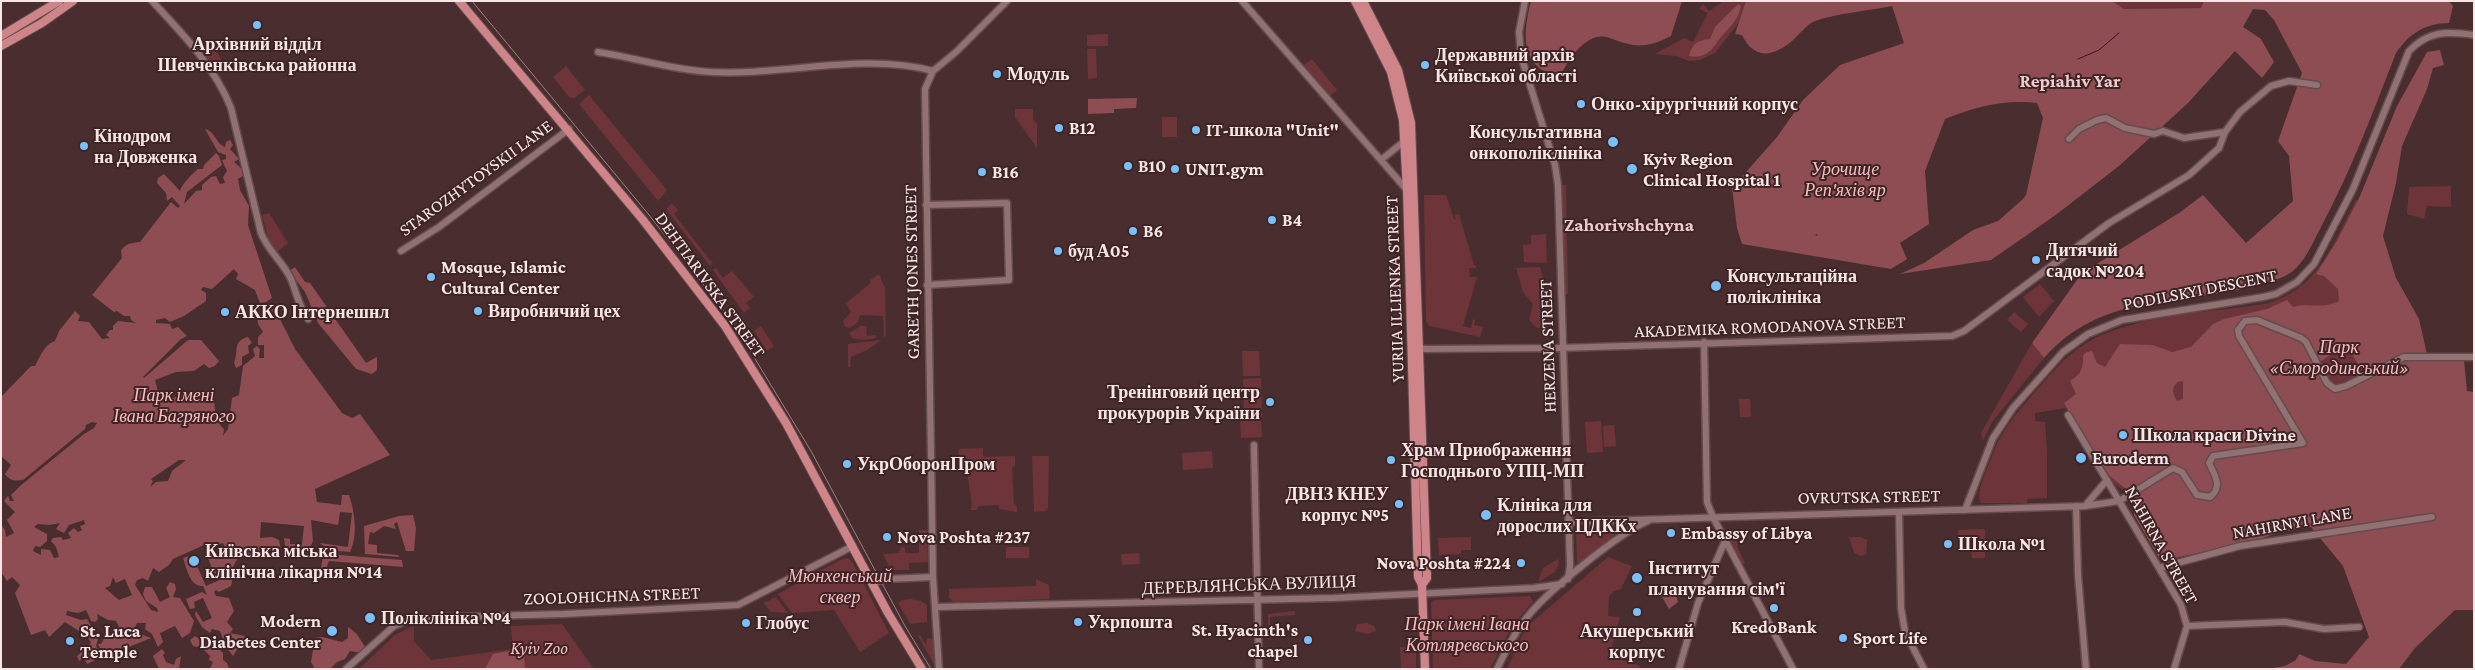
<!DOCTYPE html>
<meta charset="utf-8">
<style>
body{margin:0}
#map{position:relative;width:2475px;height:670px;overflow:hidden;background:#4a2e2f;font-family:"Crimson Pro",serif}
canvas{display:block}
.frame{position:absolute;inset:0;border:2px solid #f8e5e6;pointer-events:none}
</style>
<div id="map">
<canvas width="2475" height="670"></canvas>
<div class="frame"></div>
</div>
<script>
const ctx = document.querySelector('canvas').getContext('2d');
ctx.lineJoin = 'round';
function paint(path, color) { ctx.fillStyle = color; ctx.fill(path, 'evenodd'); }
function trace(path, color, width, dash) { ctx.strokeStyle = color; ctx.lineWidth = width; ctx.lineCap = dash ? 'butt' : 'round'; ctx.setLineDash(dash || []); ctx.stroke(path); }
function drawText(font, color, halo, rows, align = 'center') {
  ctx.font = font + ' "Crimson Pro",serif'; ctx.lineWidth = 4; ctx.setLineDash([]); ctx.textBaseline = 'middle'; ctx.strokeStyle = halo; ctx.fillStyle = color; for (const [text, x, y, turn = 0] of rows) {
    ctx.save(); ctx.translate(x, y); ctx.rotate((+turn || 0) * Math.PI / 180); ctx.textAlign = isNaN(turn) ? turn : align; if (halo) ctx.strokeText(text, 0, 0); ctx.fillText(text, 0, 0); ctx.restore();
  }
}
paint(new Path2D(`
 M1724,1H1746L1740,21L1715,53L1700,60L1689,61L1676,56L1655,54L1684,38L1693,42L1708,13L1699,9L1703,4L1709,11Z
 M2112,1H2205L2201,8L2124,9Z
 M1108,34V46H1087V35Z
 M212,45L224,64L218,69L214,68L202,52Z
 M1087,49H1096L1097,78L1088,79Z
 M1312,59L1337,90L1330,96L1304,65Z
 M566,66L585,90L574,98H570L553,77Z
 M589,95L667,190L658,201L579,104Z
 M1015,109H1033V119L1037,124V148L1015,117Z
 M1162,117H1177V137H1162Z
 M1563,185H1566L1568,294H1564L1561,191Z
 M2451,186V207L2427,206L2424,219L2407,214L2409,187Z
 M1424,195H1446L1454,219L1456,220L1455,215L1459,214L1474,265H1476V268H1469L1470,277H1477L1463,326L1471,328L1473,319L1475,320L1474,325L1483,327L1480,337L1429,326L1426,321Z
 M2356,200L2385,215L2381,238L2425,361L2174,464L2172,461L2162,457L2159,459L2161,471L2126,492L2110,481L2066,408L2035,413V421L2045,422L2047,451V498L2027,499V503H1981C1975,492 1988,468 1992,456C2001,431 2016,414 2034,393C2047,378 2060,362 2076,350C2124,314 2208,313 2265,304C2319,289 2332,245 2356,200Z
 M672,203L678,210L674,214L713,264L710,266L666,209Z
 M269,213L288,243L277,252L269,241L262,215Z
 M1546,234L1547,263L1524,262L1523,245L1531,244V235Z
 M1540,267L1548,296L1544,305L1545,322L1542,327L1537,328L1529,320L1533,304L1523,292L1516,268Z
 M716,268L723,278L732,271L754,297L746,303L750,308L744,313L713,270Z
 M879,274L885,288L886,336L884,337L883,316L860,315L858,322L850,328L845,327L843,321L851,312L846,303L871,283L870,280Z
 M2040,284L2054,301L2039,317L2023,297Z
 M2014,312L2028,324L2021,332L2007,320Z
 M761,326L774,346L767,351L754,331Z
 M861,326H866L867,336L876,335V338C867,339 853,343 849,333Z
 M881,340L867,350L851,357L850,367H848V344Z
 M2032,343L2044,358L1992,422L1983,441L1981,433Z
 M1242,351H1259L1260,376H1243Z
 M1261,378L1262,417L1244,418L1243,379Z
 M1739,399H1750L1751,417H1740Z
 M1261,419L1262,437L1241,438L1240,420Z
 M1601,421L1603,452L1587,453L1585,422Z
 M1614,425L1616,446L1604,447L1603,426Z
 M983,448V457L1015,456V465L1012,468L1014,504L1017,506V512L999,509V505L979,506L977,510H970L972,506L965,456L958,454L959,449Z
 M1212,451L1213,468L1183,470L1182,453Z
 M1032,456H1049L1048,508L1046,511L1034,512Z
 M1580,524H1623V528L1580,563L1577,562L1576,527Z
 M1733,529L1738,545L1737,546L1745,563L1742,564L1727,535V532Z
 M1985,529V558H1972L1971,548H1958V530Z
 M919,530H927L928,562L909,563V570H891L883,554L899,553L901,547H905V553H919Z
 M1471,537V550H1461V554L1439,555L1438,538Z
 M1849,537H1861L1867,540L1866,554L1860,556L1854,553Z
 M1006,547H1029V558H1006Z
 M1139,553L1140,564L1122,565L1121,554Z
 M1608,557L1632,566L1621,589L1614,591L1609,596L1608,616L1620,617L1610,653L1615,657L1640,666L1639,669H1507L1522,636L1532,622Z
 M848,558L853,563L889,633L860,652L834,610L792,613L778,594L842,559Z
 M1558,559L1559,563L1555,572L1538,582L1543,568Z
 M1036,579L1049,585L1050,599L953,602L949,598V589L1036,586Z
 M1530,596L1533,602L1512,626L1490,669H1433L1431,603L1434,600Z
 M776,597L788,613L771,612L764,603Z
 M910,599L921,601L927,605V622L910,624L898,603L902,600Z
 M1295,611V615L1270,617L1271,639H1268V614Z
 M1367,623L1374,626L1376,631L1367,634L1355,631L1357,624Z
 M562,624L594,669H359L396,634L414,626V641L431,660L513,649L511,626Z
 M920,635L926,645L927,638L935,639V666L918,636Z
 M1416,646V669H1401L1400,647Z`), '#6d3539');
paint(new Path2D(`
 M1531,1H1682L1671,36C1660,42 1646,47 1633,45C1610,42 1603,26 1579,48C1571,55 1565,68 1559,77C1552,74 1542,71 1537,66C1520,50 1526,21 1531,1Z
 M1746,1H2112L2124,9L2201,8L2204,1H2449L2453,6L2449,23C2425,23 2409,34 2396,53C2373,112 2351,171 2321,227C2313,242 2306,260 2293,271C2282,280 2263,283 2250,287C2174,306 2102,293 2044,358L2032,343L2082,273L2179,213L2203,195L2246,243L2293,201L2289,156L2278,141L2302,73L2274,20L2265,10L2253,9L2243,27L2261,39L2274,62L2262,78L2235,51L2188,103L2119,166L2057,214L1991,260L1900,274L1924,263L1973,230L1998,221L2023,199L2026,195L2043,118L2037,103C2005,99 1974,107 1945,119L1925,171L1929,224L1900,243L1907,259L1891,269L1742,244L1737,228L1732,188L1777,137L1803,100L1840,65L1904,43L1892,6C1868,11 1838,13 1815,21C1807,24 1799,35 1792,41C1773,57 1754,60 1742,35L1735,34Z
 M1738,4L1741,6C1737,23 1730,26 1720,38C1712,50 1706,59 1689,56C1692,44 1697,40 1710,39L1715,27Z
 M2440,50L2444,65L2433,68L2427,89L2402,146L2396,183L2383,236L2396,278L2419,319L2428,359L2464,360L2467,391L2474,392V610H2455L2415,648L2399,669H2267L2285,666L2296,660L2299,654L2315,661L2346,664L2369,637L2343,566L2311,527L2279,532L2255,541L2161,561L2134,515L2135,504L2128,491L2103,470L2064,403L2076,394L2070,381C2081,374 2084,368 2083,355L2087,352L2092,351L2097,363L2105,367L2120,344L2153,345L2172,352L2191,347L2213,324L2224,319L2267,309L2287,300L2293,307C2309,302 2322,310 2339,301L2338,289L2324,276L2316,274L2337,241L2360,196L2397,106L2427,52ZM2346,344L2358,364L2362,363L2364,371L2346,383L2333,385L2320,362ZM2183,381V399L2177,401C2173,394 2170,388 2178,382Z
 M1137,98L1136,108L1114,109V113L1088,114V99Z
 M205,129C215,131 216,144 225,147L226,142L230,140L233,145L230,149L239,159L234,162L242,169L243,176L238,179L240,190L249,206L248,225L272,298L266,302L260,303L255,290L236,279L238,274L234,269L212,289L203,287L201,290L206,293V301L184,316L170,322L165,318L156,320V323L170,324L172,329L178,327L187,336L181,339L143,377L144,378L188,340H201L219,361L215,366L209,368L204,364L194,371L176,372L155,380L161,403L185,393L209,390C219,399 210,417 224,429L223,436L228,429L232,398L239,395L243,366L255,356L253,349L257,346L260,349L259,358H264V345H258V337L263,332L258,324L257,314L267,313L270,309H275L295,349L342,413L352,418L360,414L390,455L315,489L317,502L341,505L342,495H349C355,513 358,535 350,552L328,550L320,543L348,547L352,513L340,512L338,525L311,520L313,541L310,547L311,554L286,551L284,538L290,539V544H302L304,526L261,522L260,538L272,537L279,540L281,551H260L257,555L246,554L239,556L230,572L233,576L231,586L219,592L216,590L214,592L216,596L229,598L234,611L227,622L233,629L230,633L245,636L233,656L226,647L220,631L212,629L210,633L202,627L195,615L196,611L203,622L212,618L203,598L194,602L195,608L190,609L186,599L202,592L207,595L203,586C190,587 187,569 183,558L192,555L206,586L224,578L221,572L214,574L208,558L226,550L223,543L210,547L204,545L173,559L169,565L159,572L153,568L148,581L143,578L137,580L135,585L151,610L158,612L157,608L146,601L143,594L145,587H152L160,602L170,597L166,588L170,582L175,584L176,589L173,597L180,598L194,621L190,633L182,638L175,626L160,633L163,642L158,647L152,634L145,629L146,623H137L133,631L151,638L104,657L98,644H101L106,635L114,633L119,636L120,629L116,621L108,620L97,614L98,619L95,622L91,621L86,610L78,613L67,611L66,615L81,620L87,619L98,639L96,646L102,657L87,664L85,660L91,654L79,661L77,656L91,643L84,630L79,631L65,622L49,637L45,630L31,635L15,593L20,585L12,577L7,581L1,572V525L5,530L6,537L14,533L7,520L15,512L4,501L8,496L10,501H14L11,495L20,486L84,434L94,428L97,423L92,422L86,425L85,429L23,480C15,481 10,481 5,474L11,465L1,456V397L31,366H35C39,359 44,344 55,341L59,331L75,311L80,316L78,321L89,322L102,339L110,338L106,335L110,330H113V326L118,321L136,323L131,320L130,316H124L117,311L114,312L92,295L122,258L121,250C127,243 131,243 140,242L171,202L178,208L180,206L172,197L167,201L166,193L157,183L158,178L164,174L180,191C182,184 192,174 198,169H203L204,165L216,153L219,156L222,165L187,192L184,204L196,191L202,190V185L211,177L216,176L220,184L225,183L223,177L227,171L222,160L226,159V155L218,152ZM179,460H186L172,471L168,481L156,482L150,487L153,481L151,479ZM84,520L85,524L80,526L82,530L78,532L74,528L68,533L71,538L63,540L61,537L53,538L51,541L56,547L59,557L54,558L50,550L41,549V555L33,551L35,546L40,547L47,541V534L34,527L38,524L49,525L60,523L56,529L64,533L69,525ZM113,577L116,583L125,579L132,595L119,600L105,588L110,586Z
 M295,267L305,282L310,283L366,363L377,357V370L372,374L356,369L318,323L305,292L289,271Z
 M248,337L252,343L248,346L249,353L242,357V365L236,368L234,363C239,352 232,341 248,337Z
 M413,515L416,528L414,551H406L397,522L394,524L396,529L384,526L374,533L370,532L368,544L377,545V553L398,555L399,557L365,554L364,526L399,516Z
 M327,554L402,560L403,567L329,561L325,571L321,568L323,556Z
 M1658,590L1676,595L1678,602L1669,609Z
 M348,627L357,634L365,647L361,653L350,651L345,659L337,662L330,669H315L311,662L315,638L322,637L342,642L348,638Z
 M195,636L209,645L212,642L223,653V660L227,663L229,669H210L213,662L209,660L210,656L202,648L193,646L190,640Z
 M162,649L165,653L163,655L166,662L174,665L176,659L181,656L179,669H159L153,656Z
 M519,649L524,651L525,669H485L493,654Z`), '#8e4d52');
trace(new Path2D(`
 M2078,59L2099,50L2119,33
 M1822,199H1823
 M1816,235H1817`), '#490f18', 1);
const minor = new Path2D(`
 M152,1C182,33 215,67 231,108L261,233C268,251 283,262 291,279C297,294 298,305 308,319
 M1242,1L1407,190
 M1525,1L1519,32L1521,56L1555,165L1558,185L1570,566L1568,579
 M598,52C636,58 673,70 711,72C783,76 863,52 933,71
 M2069,139L2079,129L2097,120L2106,118L2125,128L2154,134L2163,131L2184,138L2225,132
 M1381,160L1407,139
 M926,205L1007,203L1009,280L927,285
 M401,251L439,227L569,129
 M1704,342L1707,502L1713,517L1793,669
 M1414,347L1425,349L1559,348L1952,336L1964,331L2109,223L2189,175L2219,148L2225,132L2240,112L2271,86L2289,81L2317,85
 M2068,415L2181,605L2187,626L2174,669
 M1254,445L1259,669
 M2076,506L2078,575L2086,669
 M2085,506L2107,480
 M1965,510L1993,438L2013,408L2063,352L2088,334L2122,320L2263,297L2276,294L2297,282L2314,264L2353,189L2409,51C2428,31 2447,31 2474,35
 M1899,512L1901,608L1905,632L1924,669
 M1569,522L2085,506L2119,501L2173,468L2182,472L2197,495L2210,497C2223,487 2215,475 2209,463L2213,456L2303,443L2239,336L2238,330L2245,321L2257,320L2301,338L2306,342L2327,383L2335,389L2346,386L2404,357H2474
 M2159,568L2240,546L2432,517
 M872,583L887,579L933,577
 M936,607L1334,598L1534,588L1562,584
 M2187,626L2285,622L2324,629L2359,627
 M346,669L394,626L413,618L564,614L738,605L853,546
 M939,669L933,577L925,89L933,71L956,52L1007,1
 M1497,669C1506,651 1515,631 1528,616C1548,591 1619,533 1648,521
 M1679,669L1698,603L1725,541`);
const major = new Path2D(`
 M459,1L643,220L725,326L786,423L888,613L922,669
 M1355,1L1391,72L1403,120L1407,190L1418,577L1422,585L1425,669
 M1363,1L1398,70L1411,123L1427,578L1422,585
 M1,36L59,1
 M1,46L42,23L73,1`);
trace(minor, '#634c4d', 9);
trace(major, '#634c4d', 10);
trace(minor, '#917172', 6);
trace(major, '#cf8489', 8);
trace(new Path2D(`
 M472,1L649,215L732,321L811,451L905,626L931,669`), '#998182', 1);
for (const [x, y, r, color] of [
 [257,25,5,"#79bff8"],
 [1425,65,5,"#79bff8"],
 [997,74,5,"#79bff8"],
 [1581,104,5,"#79bff8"],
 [1059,128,5,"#79bff8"],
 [1196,130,5,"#79bff8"],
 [1613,142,6,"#79bff8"],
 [84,146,5,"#79bff8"],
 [1128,166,5,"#79bff8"],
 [1175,169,5,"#79bff8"],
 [1632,169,6,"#79bff8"],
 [982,172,5,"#79bff8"],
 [1272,220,5,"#79bff8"],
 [1133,231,5,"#79bff8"],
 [1058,251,5,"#79bff8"],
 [2036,260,5,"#79bff8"],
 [431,277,5,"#79bff8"],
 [1716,286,6,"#79bff8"],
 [478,311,5,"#79bff8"],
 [225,312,5,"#79bff8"],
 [1270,402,5,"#79bff8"],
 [2123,435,5,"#79bff8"],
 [2081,458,6,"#79bff8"],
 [1391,460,5,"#79bff8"],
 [847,464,5,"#79bff8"],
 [1399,504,5,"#79bff8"],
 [1486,515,6,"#79bff8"],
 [1671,533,5,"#79bff8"],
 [887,537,5,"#79bff8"],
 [1948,544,5,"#79bff8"],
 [194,561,6,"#79bff8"],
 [1521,563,5,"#79bff8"],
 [1637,578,6,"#79bff8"],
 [1774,608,5,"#79bff8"],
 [1637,612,5,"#79bff8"],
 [370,618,6,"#79bff8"],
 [1078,622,5,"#79bff8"],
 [746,623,5,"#79bff8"],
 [332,631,6,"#79bff8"],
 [1843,638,5,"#79bff8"],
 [1308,640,5,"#79bff8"],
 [70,641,5,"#79bff8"]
]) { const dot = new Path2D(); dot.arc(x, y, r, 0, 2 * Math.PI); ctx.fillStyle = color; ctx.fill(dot); trace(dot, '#3f2426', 2); }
drawText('bold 18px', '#f8e5e6', '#3f2426', [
 ["Архівний відділ",257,44,"center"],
 ["Шевченківська районна",257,65,"center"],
 ["Державний архів",1435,55],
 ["Київської області",1435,76],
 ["Модуль",1007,74],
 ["Онко-хірургічний корпус",1591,104],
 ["B12",1069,128],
 ["IT-школа \"Unit\"",1206,130],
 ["Консультативна",1602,132,"right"],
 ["онкополіклініка",1602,153,"right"],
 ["Кінодром",94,136],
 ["на Довженка",94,157],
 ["Kyiv Region",1643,159],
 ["Clinical Hospital 1",1643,180],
 ["B10",1138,166],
 ["UNIT.gym",1185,169],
 ["B16",992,172],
 ["B4",1282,220],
 ["B6",1143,231],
 ["Дитячий",2046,250],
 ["садок №204",2046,271],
 ["буд А05",1068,251],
 ["Mosque, Islamic",441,267],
 ["Cultural Center",441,288],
 ["Консультаційна",1727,276],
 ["поліклініка",1727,297],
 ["Виробничий цех",488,311],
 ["АККО Інтернешнл",235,312],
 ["Тренінговий центр",1260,392,"right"],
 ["прокурорів України",1260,413,"right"],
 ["Школа краси Divine",2133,435],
 ["Храм Приображення",1401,450],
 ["Господнього УПЦ-МП",1401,471],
 ["Euroderm",2092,458],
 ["УкрОборонПром",857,464],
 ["ДВНЗ КНЕУ",1389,494,"right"],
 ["корпус №5",1389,515,"right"],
 ["Клініка для",1497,505],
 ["дорослих ЦДККх",1497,526],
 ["Embassy of Libya",1681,533],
 ["Nova Poshta #237",897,537],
 ["Школа №1",1958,544],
 ["Київська міська",205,551],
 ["клінічна лікарня №14",205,572],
 ["Nova Poshta #224",1511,563,"right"],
 ["Інститут",1648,568],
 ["планування сім'ї",1648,589],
 ["Поліклініка №4",381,618],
 ["Modern",321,621,"right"],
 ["Diabetes Center",321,642,"right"],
 ["Укрпошта",1088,622],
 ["Глобус",756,623],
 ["KredoBank",1774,627,"center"],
 ["St. Hyacinth's",1298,630,"right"],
 ["chapel",1298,651,"right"],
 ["St. Luca",80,631],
 ["Temple",80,652],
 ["Акушерський",1637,631,"center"],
 ["корпус",1637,652,"center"],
 ["Sport Life",1853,638]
], 'left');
drawText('italic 18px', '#f9bdbf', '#3f2426', [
 ["Урочище",1845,169],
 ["Реп'яхів яр",1845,190],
 ["Парк",2339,347],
 ["«Смородинський»",2339,368],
 ["Парк імені",174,395],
 ["Івана Багряного",174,416],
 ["Мюнхенський",840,576],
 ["сквер",840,597],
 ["Парк імені Івана",1467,624],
 ["Котляревського",1467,645],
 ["Kyiv Zoo",539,648]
]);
drawText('18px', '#f8e5e6', '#3f2426', [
 ["STAROZHYTOYSKII LANE",476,178,-36],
 ["GARETH JONES STREET",912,272,-91],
 ["DEHTIARIVSKA STREET",710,285,54],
 ["YURIIA ILLIENKA STREET",1395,289,-92],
 ["PODILSKYI DESCENT",2200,290,-11],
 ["AKADEMIKA ROMODANOVA STREET",1770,327,-2],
 ["HERZENA STREET",1548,346,-92],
 ["OVRUTSKA STREET",1869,497,-1],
 ["NAHIRNYI LANE",2292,523,-10],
 ["NAHIRNA STREET",2161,545,61],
 ["ДЕРЕВЛЯНСЬКА ВУЛИЦЯ",1249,585,-2],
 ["ZOOLOHICHNA STREET",612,596,-2]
]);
drawText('bold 19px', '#efcbcc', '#3f2426', [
 ["Repiahiv Yar",2070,81],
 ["Zahorivshchyna",1629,225]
]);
</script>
